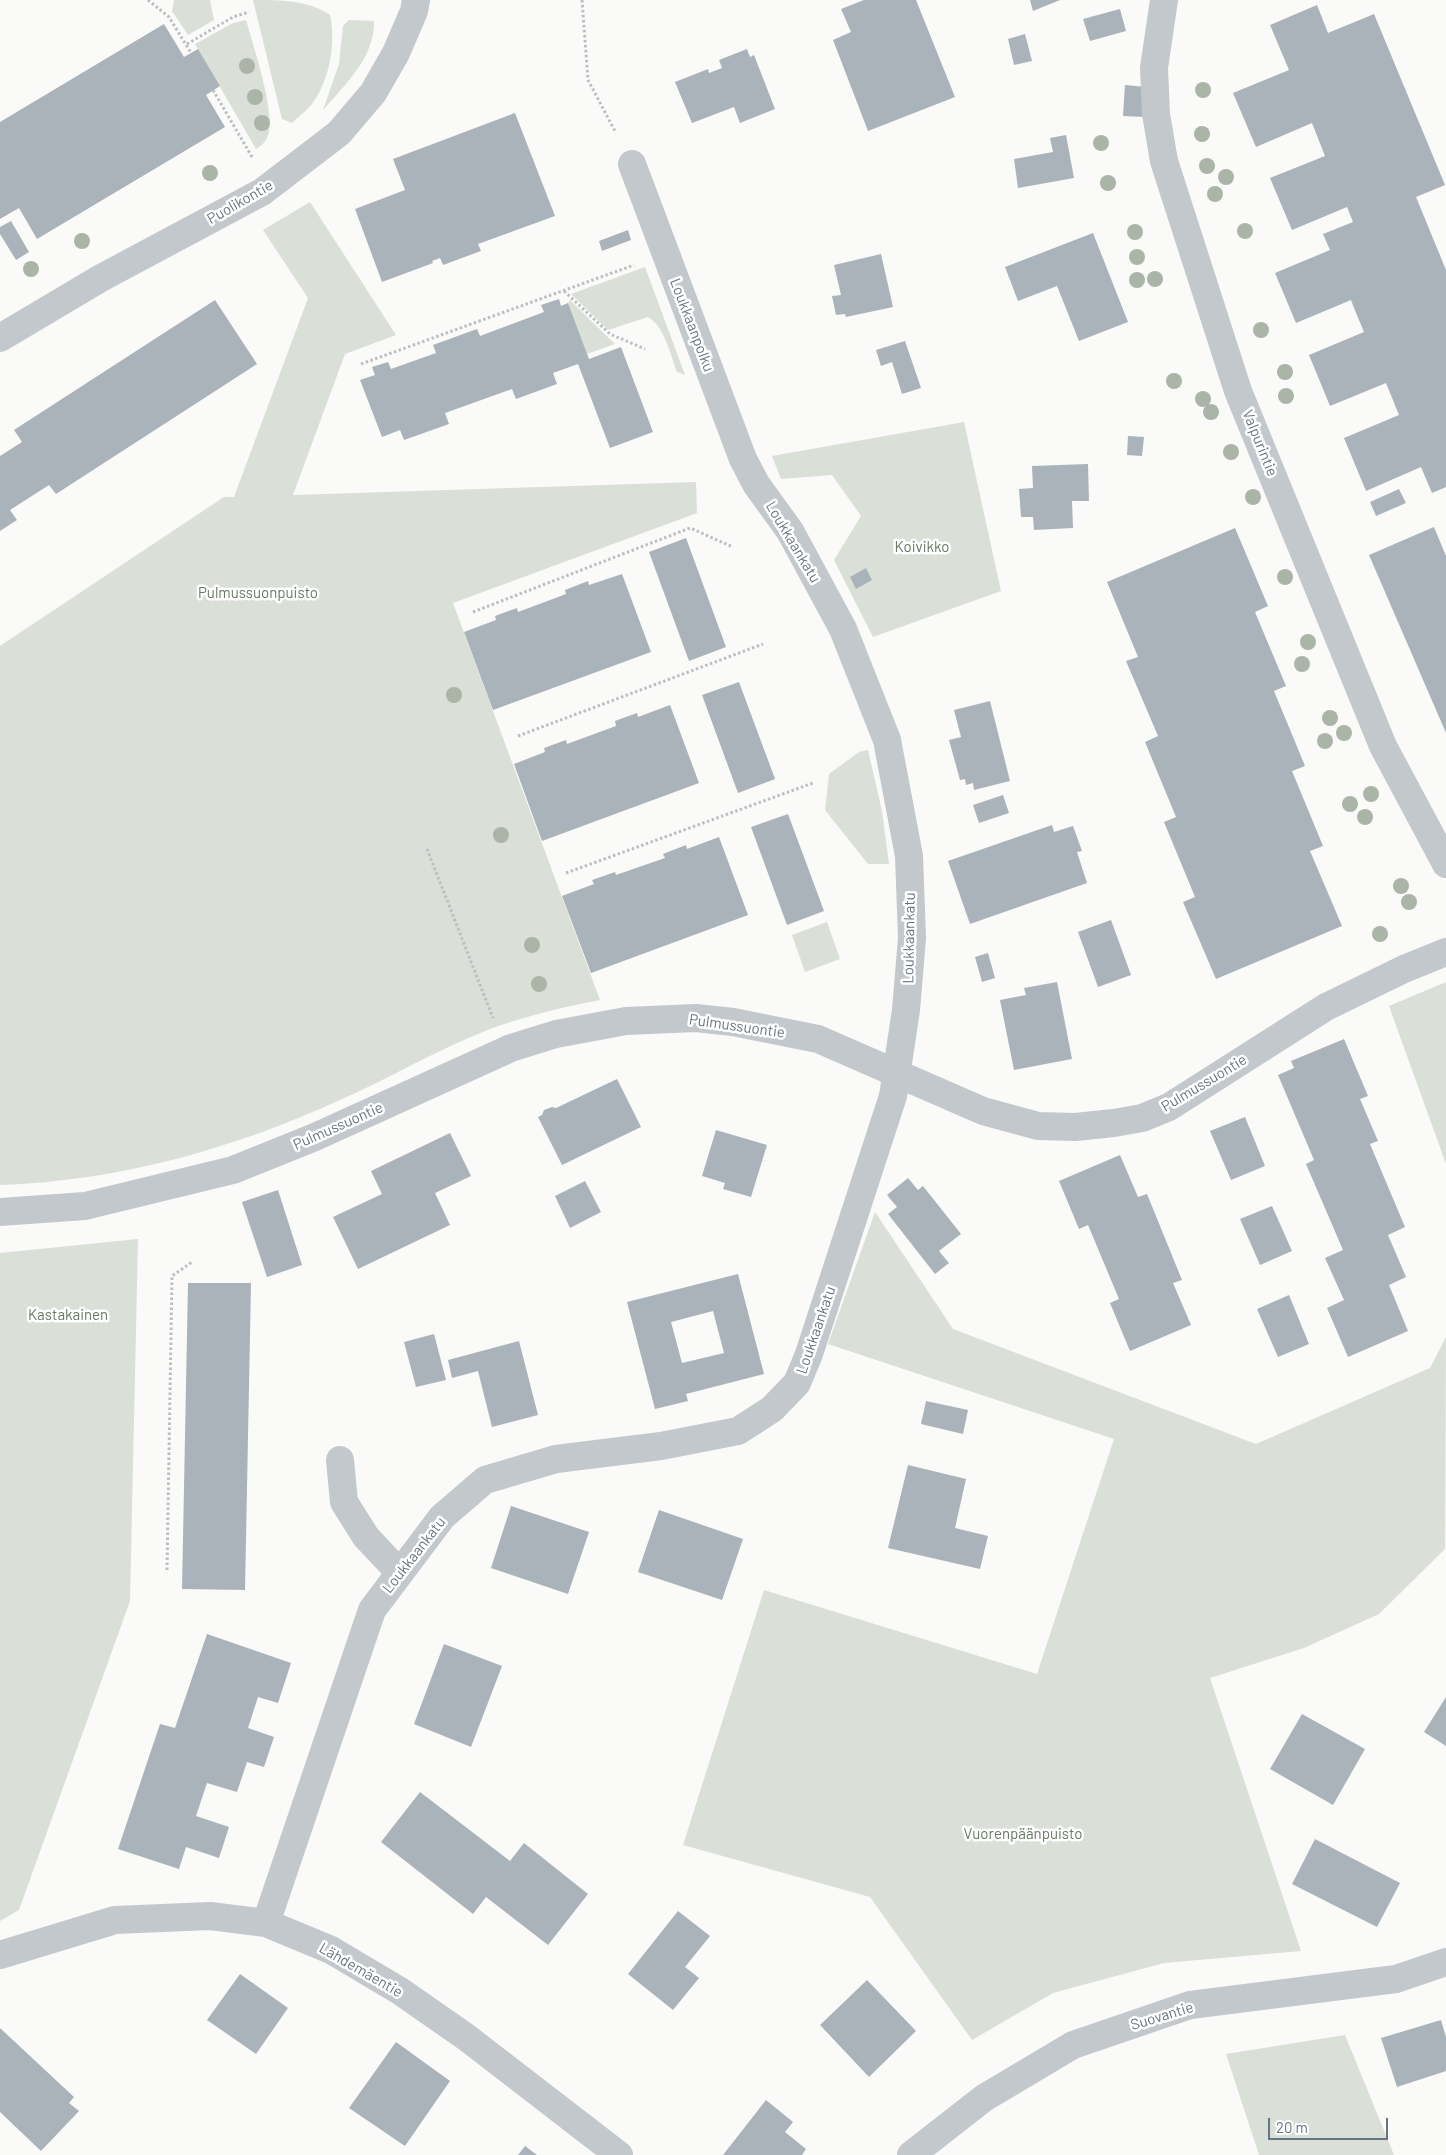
<!DOCTYPE html>
<meta charset="utf-8">
<style>
body{margin:0}
#map{position:relative;width:1446px;height:2155px;overflow:hidden;background:#fafaf8;font-family:Barlow,sans-serif}
canvas{display:block}
.scale{position:absolute;left:1268px;top:2118px;width:120px;height:22px;box-sizing:border-box;border:2px solid #657683;border-top:0;padding-left:6px;font-size:15px;line-height:18px;white-space:nowrap;color:#657683;-webkit-text-stroke:4px #fff;paint-order:stroke}
</style>
<div id="map">
<canvas width="1446" height="2155"></canvas>
<div class="scale">20 m</div>
</div>
<script>
const ctx = document.querySelector('canvas').getContext('2d');
ctx.lineJoin = 'round';
function paint(path, color) { ctx.fillStyle = color; ctx.fill(path, 'evenodd'); }
function trace(path, color, width, dash) { ctx.strokeStyle = color; ctx.lineWidth = width; ctx.lineCap = dash ? 'butt' : 'round'; ctx.setLineDash(dash || []); ctx.stroke(path); }
function drawText(font, color, halo, rows, align = 'center') {
  ctx.font = font + ' Barlow,sans-serif'; ctx.lineWidth = 5; ctx.setLineDash([]); ctx.textBaseline = 'middle'; ctx.strokeStyle = halo; ctx.fillStyle = color; for (const [text, x, y, turn = 0] of rows) {
    ctx.save(); ctx.translate(x, y); ctx.rotate((+turn || 0) * Math.PI / 180); ctx.textAlign = isNaN(turn) ? turn : align; if (halo) ctx.strokeText(text, 0, 0); ctx.fillText(text, 0, 0); ctx.restore();
  }
}
paint(new Path2D(`
 M174,0H210L214,20L188,35L172,11Z
 M253,0C280,0 308,0 330,15C336,42 330,78 314,101C309,109 299,116 292,123L282,119Z
 M246,20C253,45 274,108 269,131C268,139 263,145 256,149L195,44L233,23Z
 M349,20L374,21C375,57 345,85 323,110L339,64L343,26Z
 M310,202L396,335L345,354L293,495L696,482L697,513L453,603L600,1000C563,1007 526,1016 490,1029C438,1049 390,1078 340,1100C233,1149 118,1181 0,1185V646L224,497H234L308,298L263,230Z
 M645,267L685,375L677,372C670,354 665,327 648,317L608,330L571,294Z
 M570,300L615,344L587,354L568,303Z
 M964,422L1001,591L873,637L834,560L861,516L832,475L781,479L772,456Z
 M868,750L882,811L889,864H868L825,810L829,774L859,752Z
 M827,922L840,959L805,972L792,935Z
 M1446,982V1164L1389,1006Z
 M875,1212L953,1329L1256,1444L1430,1368L1446,1337L1445,1549L1379,1614L1304,1648L1210,1678L1301,1951L1164,1963L1053,1993L972,2040L870,1897L683,1845L764,1590L1037,1674L1114,1439L828,1344Z
 M138,1239L130,1601L19,1910L0,1921V1253Z
 M1345,2035L1394,2155H1259L1226,2054Z`), '#dadfd7');
paint(new Path2D(`
 M864,0H916L955,97L868,131L833,40L851,32L841,9Z
 M1030,0H1060L1033,11Z
 M1317,5L1328,33L1374,14L1445,185L1416,197L1446,270V487L1432,493L1421,467L1366,491L1344,438L1399,415L1386,383L1330,406L1309,355L1364,332L1356,313L1351,300L1296,323L1275,273L1330,250L1323,234L1353,222L1347,207L1292,230L1270,178L1325,156L1312,123L1256,147L1233,93L1289,70L1270,25Z
 M1120,9L1126,31L1090,41L1083,19Z
 M164,24L184,57L198,49L220,86L206,95L225,127L37,239L19,208L0,219V122Z
 M1025,34L1032,61L1014,65L1008,39Z
 M747,49L750,57L754,55L775,109L740,123L734,107L692,123L675,82L708,69L709,73L722,68L719,60Z
 M1125,85L1146,87L1144,117L1123,116Z
 M515,113L555,216L478,244L481,251L443,265L440,258L432,261L433,263L382,282L355,209L405,190L393,159Z
 M1066,135L1074,178L1018,188L1014,159L1053,152L1050,138Z
 M11,221L29,252L16,260L0,234V227Z
 M628,230L631,240L602,251L599,241Z
 M1093,233L1128,322L1079,341L1057,286L1018,301L1005,267Z
 M881,254L893,307L846,317L845,314L836,315L832,296L841,295L834,265Z
 M559,299L561,306L568,303L589,359L621,347L653,432L610,448L578,364L553,373L557,384L516,399L512,389L445,413L449,424L404,440L400,430L382,437L360,380L375,375L372,367L388,362L391,369L436,353L433,345L477,329L480,336L544,312L541,305Z
 M215,300L257,364L56,494L49,485L10,510L17,520L0,531V456L22,442L14,430Z
 M905,341L921,388L902,394L892,362L881,366L876,350Z
 M1128,436L1144,437L1142,456L1127,455Z
 M1088,464L1089,501H1072L1073,528L1034,530L1033,517H1021L1019,489L1033,488L1032,466Z
 M1399,489L1406,503L1376,516L1370,502Z
 M1434,527L1446,556V733L1369,555Z
 M1235,528L1268,606L1255,612L1286,686L1274,691L1305,766L1292,771L1323,846L1310,851L1342,926L1216,979L1183,902L1195,897L1164,822L1176,817L1145,742L1158,736L1126,661L1138,657L1107,582Z
 M686,538L726,647L689,661L649,552Z
 M866,568L872,580L856,589L850,577Z
 M622,574L651,652L493,710L464,632L496,620L495,616L517,608L518,612L566,594L565,590L588,581L589,585Z
 M739,682L775,779L738,793L702,695Z
 M990,701L1010,781L974,790L973,783L966,785L965,779L960,780L949,740L961,737L954,710Z
 M670,705L699,783L542,841L514,764L545,752L544,748L566,740L567,744L616,726L615,721L637,713L638,717Z
 M1003,795L1009,813L979,823L973,805Z
 M788,814L824,911L787,925L751,827Z
 M1052,825L1054,832L1073,826L1082,851L1077,852L1087,883L970,924L948,861Z
 M719,837L748,915L591,973L562,896L594,884L592,880L615,872L616,875L665,858L663,854L686,845L687,849Z
 M1111,920L1131,975L1098,987L1078,932Z
 M988,953L995,978L982,982L975,957Z
 M1057,982L1072,1059L1014,1070L1000,1000L1026,995L1024,988Z
 M1344,1039L1368,1096L1360,1099L1378,1141L1370,1144L1405,1227L1388,1235L1406,1277L1389,1285L1408,1331L1348,1357L1327,1308L1344,1300L1325,1258L1343,1250L1306,1164L1314,1160L1278,1075L1294,1068L1291,1061Z
 M617,1079L641,1127L562,1165L538,1117L542,1115L544,1110L552,1107L556,1108Z
 M1245,1117L1265,1166L1231,1180L1210,1131Z
 M716,1130L767,1145L751,1197L723,1189L725,1183L702,1176Z
 M450,1133L471,1176L435,1193L450,1225L358,1269L333,1217L382,1194L371,1171Z
 M1120,1155L1138,1197L1147,1194L1182,1280L1173,1283L1191,1325L1130,1351L1110,1303L1119,1299L1088,1225L1079,1229L1059,1181Z
 M908,1178L918,1190L923,1186L961,1234L939,1251L949,1263L935,1274L888,1214L897,1207L887,1195Z
 M585,1181L601,1212L570,1228L555,1196Z
 M278,1190L302,1265L267,1277L242,1202Z
 M1272,1206L1292,1251L1260,1265L1240,1219Z
 M738,1274L764,1374L686,1394L688,1401L655,1409L627,1302ZM713,1311L724,1353L682,1363L671,1322Z
 M188,1283H251L245,1590L182,1589Z
 M1289,1295L1309,1344L1278,1357L1257,1309Z
 M434,1334L446,1380L416,1387L404,1342Z
 M519,1341L538,1415L492,1427L478,1371L452,1378L448,1360Z
 M926,1401L968,1410L963,1434L921,1424Z
 M908,1465L966,1479L955,1528L988,1536L980,1569L888,1548Z
 M511,1506L589,1532L568,1594L491,1568Z
 M659,1510L743,1539L722,1600L638,1572Z
 M207,1634L291,1663L278,1703L258,1697L248,1728L274,1737L264,1767L247,1762L237,1792L207,1783L196,1816L229,1827L219,1858L186,1847L179,1869L118,1849L160,1724L175,1728Z
 M444,1644L502,1666L471,1747L414,1724Z
 M1446,1697V1746L1424,1732Z
 M1302,1714L1365,1749L1333,1805L1270,1769Z
 M420,1792L510,1861L524,1843L588,1894L548,1945L486,1897L473,1914L381,1842Z
 M1315,1839L1400,1883L1377,1927L1292,1884Z
 M678,1911L710,1936L685,1967L699,1978L673,2010L628,1974Z
 M240,1974L288,2008L256,2054L207,2020Z
 M867,1980L916,2031L869,2077L820,2025Z
 M1441,2020L1446,2037V2071L1397,2087L1381,2038Z
 M0,2028L74,2097L69,2103L79,2111L41,2151L0,2112Z
 M396,2042L450,2081L405,2146L349,2108Z
 M766,2100L793,2122L785,2132L806,2149L802,2155H723Z
 M525,2146L537,2155H518Z`), '#aab3b9');
trace(new Path2D(`
 M148,0L169,17L191,53
 M582,0L588,80L616,133
 M187,44L233,17L249,12
 M213,90L252,157
 M564,291L610,334L645,349
 M361,364L634,265
 M473,612L690,528L733,547
 M518,736L763,644
 M427,849L493,1018
 M566,873L813,783
 M167,1570L172,1276L192,1262`), '#bbbfc2', 3, [2.5, 2.5]);
trace(new Path2D(`
 M1164,0L1154,68L1156,114L1164,161L1238,391L1383,746L1446,864
 M0,338L101,278L262,192L339,133L373,93L396,53L414,11L416,0
 M0,1212L85,1206L233,1170L315,1137L511,1048L556,1034L626,1021L696,1018L733,1022L818,1039L983,1111L1038,1126L1075,1127L1114,1123L1142,1118L1169,1107L1326,1007L1404,969L1446,952
 M340,1460L344,1502L366,1537L400,1573
 M266,1923L372,1610L442,1517L485,1480L556,1459L661,1446L738,1431L772,1409L797,1383L809,1354L893,1096L906,1010L912,938L909,856L887,740L843,629L790,531L756,484L743,459L632,164
 M0,1955L115,1920L210,1916L266,1923L331,1950L400,1991L466,2037L619,2155
 M911,2155L984,2098L1073,2045L1190,2005L1396,1979L1446,1962`), '#c3c8cc', 28);
ctx.fillStyle = '#aab4a7';
for (const [x, y] of [
 [247,66],
 [1203,90],
 [255,97],
 [262,123],
 [1202,134],
 [1101,143],
 [1207,166],
 [210,173],
 [1226,177],
 [1108,183],
 [1215,194],
 [1245,231],
 [1135,232],
 [82,241],
 [1137,257],
 [31,269],
 [1155,279],
 [1137,280],
 [1261,330],
 [1285,372],
 [1174,381],
 [1286,396],
 [1203,399],
 [1211,412],
 [1231,452],
 [1253,497],
 [1285,577],
 [1308,642],
 [1302,664],
 [454,695],
 [1330,718],
 [1344,733],
 [1325,741],
 [1371,794],
 [1350,804],
 [1365,817],
 [501,835],
 [1401,886],
 [1409,902],
 [1380,934],
 [532,945],
 [539,984]
]) { ctx.beginPath(); ctx.arc(x, y, 8, 0, 2 * Math.PI); ctx.fill(); }
drawText('15px', '#657683', '#fff', [
 ["Puolikontie",240,202,-30],
 ["Loukkaanpolku",692,325,69],
 ["Valpurintie",1260,443,68],
 ["Loukkaankatu",793,542,59],
 ["Loukkaankatu",909,938,-89],
 ["Pulmussuontie",737,1026,8],
 ["Pulmussuontie",1204,1083,-31],
 ["Pulmussuontie",338,1126,-24],
 ["Loukkaankatu",816,1330,-71],
 ["Loukkaankatu",414,1555,-52],
 ["Lähdemäentie",361,1970,30],
 ["Suovantie",1162,2016,-17]
]);
drawText('15px', '#687a64', '#fff', [
 ["Koivikko",922,547],
 ["Pulmussuonpuisto",258,593],
 ["Kastakainen",68,1315],
 ["Vuorenpäänpuisto",1023,1834]
]);
</script>
